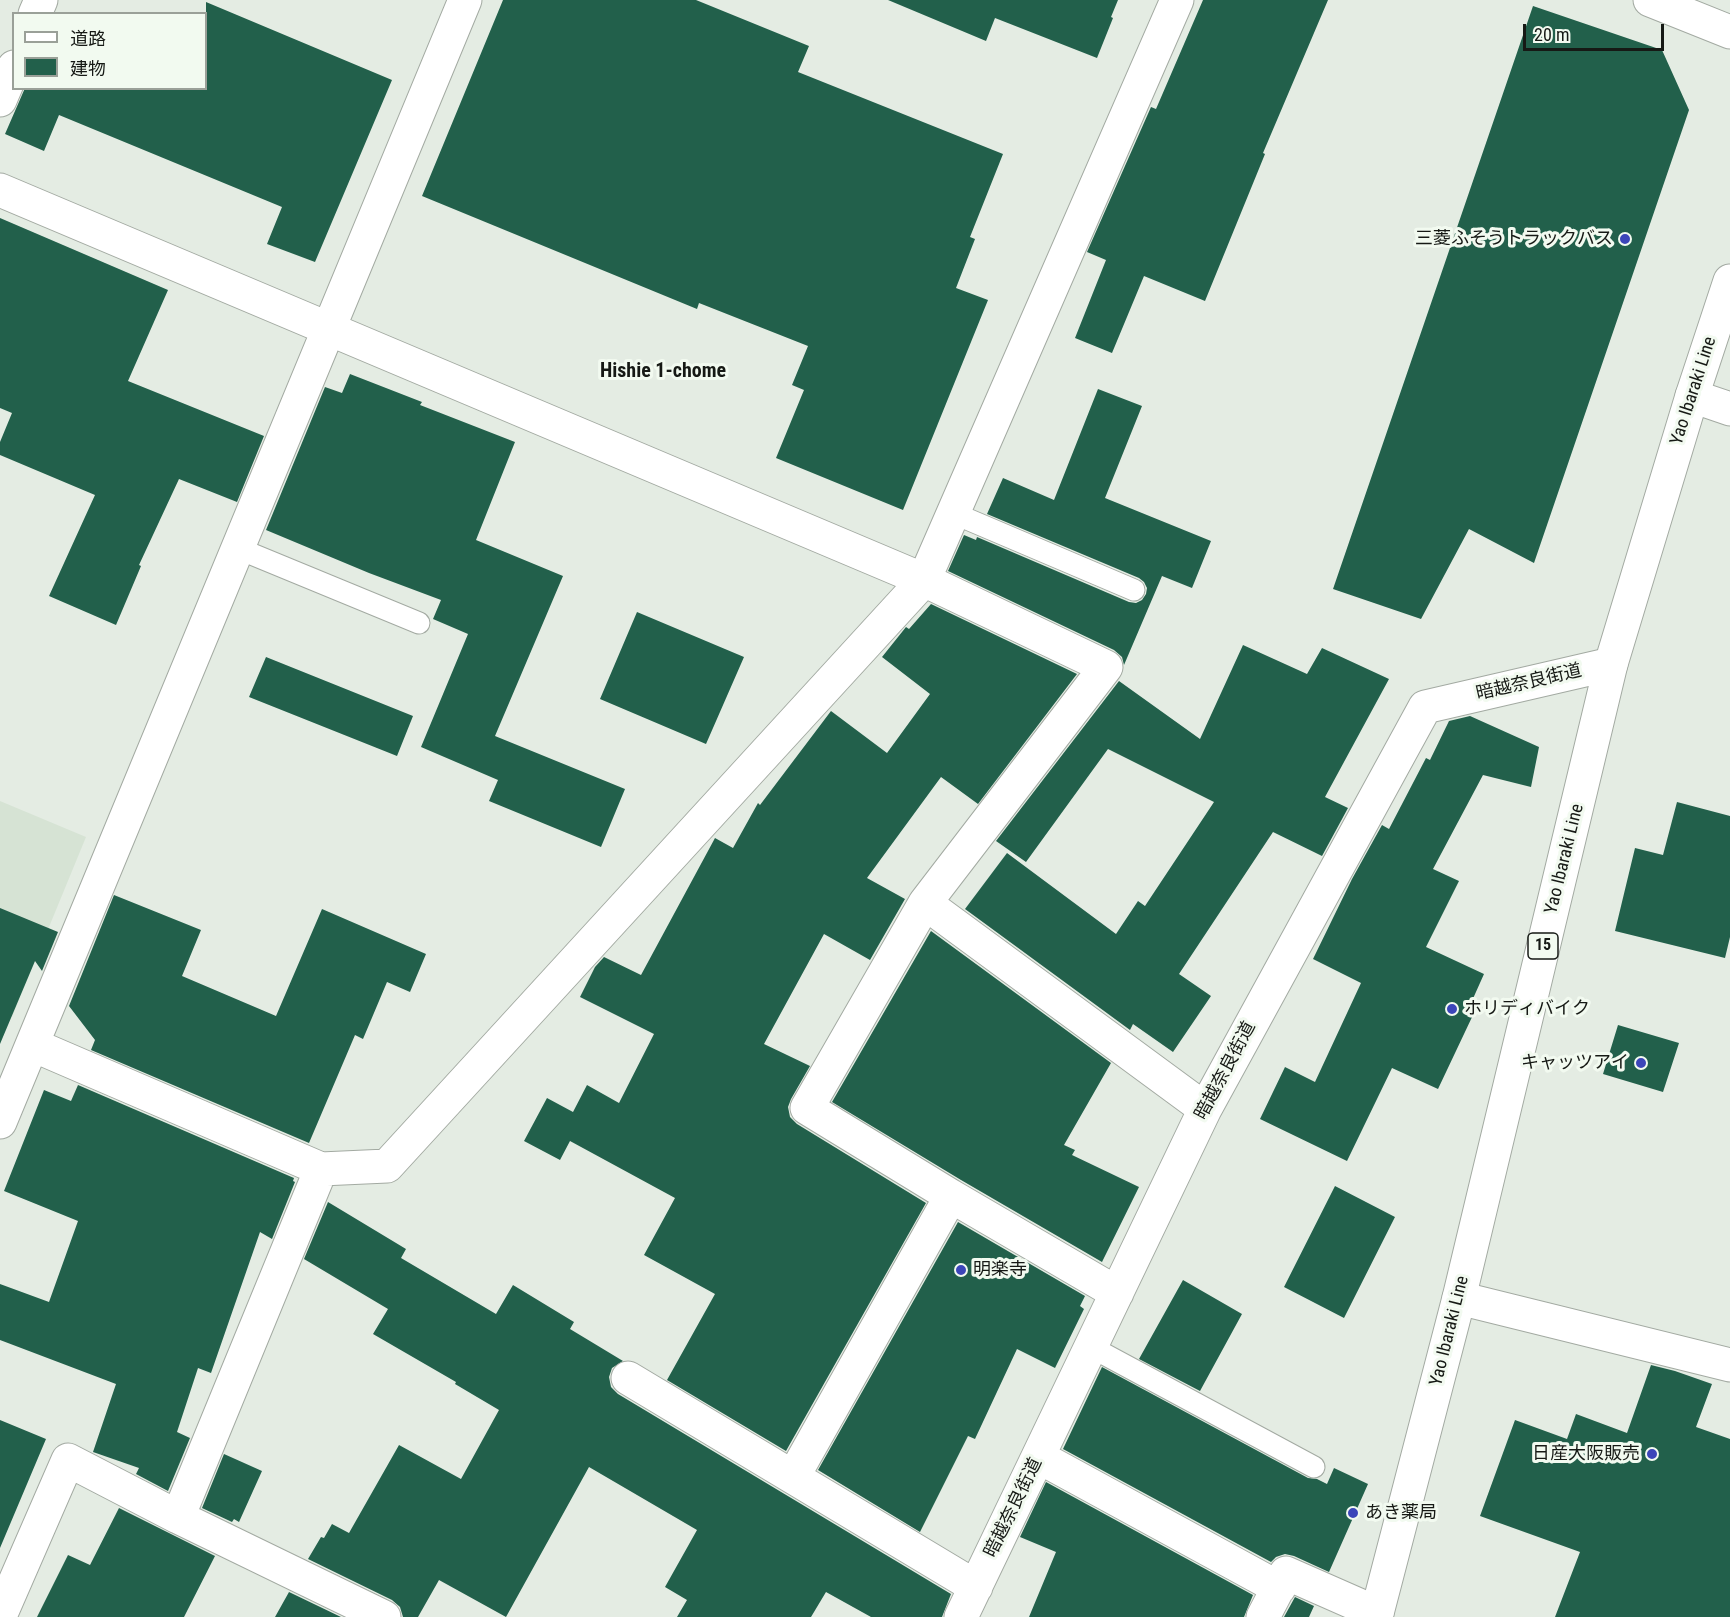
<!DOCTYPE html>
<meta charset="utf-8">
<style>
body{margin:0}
#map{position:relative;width:1730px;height:1617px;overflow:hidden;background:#e4ece3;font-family:"Roboto Condensed","Noto Sans JP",sans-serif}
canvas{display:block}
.legend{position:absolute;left:12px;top:12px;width:195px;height:78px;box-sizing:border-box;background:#f2faf0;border:2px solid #9aa098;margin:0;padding:8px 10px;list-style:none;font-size:18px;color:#161915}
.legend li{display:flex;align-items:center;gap:12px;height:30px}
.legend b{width:30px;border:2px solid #9aa098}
.scale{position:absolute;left:1523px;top:24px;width:141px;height:27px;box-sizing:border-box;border:3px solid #161915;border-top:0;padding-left:8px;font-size:18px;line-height:21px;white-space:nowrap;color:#161915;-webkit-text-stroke:4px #f2faf0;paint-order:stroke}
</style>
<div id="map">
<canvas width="1730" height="1617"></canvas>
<ul class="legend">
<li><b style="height:8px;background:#fff"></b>道路</li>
<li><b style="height:16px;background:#22604b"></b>建物</li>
</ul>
<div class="scale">20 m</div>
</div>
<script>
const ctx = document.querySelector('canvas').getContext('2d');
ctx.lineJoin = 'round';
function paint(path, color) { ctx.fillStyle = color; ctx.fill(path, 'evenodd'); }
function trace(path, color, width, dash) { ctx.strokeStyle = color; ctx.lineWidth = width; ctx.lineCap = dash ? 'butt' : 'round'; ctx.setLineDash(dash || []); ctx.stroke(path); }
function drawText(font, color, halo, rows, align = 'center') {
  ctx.font = font + ' "Roboto Condensed","Noto Sans JP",sans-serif'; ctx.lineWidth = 6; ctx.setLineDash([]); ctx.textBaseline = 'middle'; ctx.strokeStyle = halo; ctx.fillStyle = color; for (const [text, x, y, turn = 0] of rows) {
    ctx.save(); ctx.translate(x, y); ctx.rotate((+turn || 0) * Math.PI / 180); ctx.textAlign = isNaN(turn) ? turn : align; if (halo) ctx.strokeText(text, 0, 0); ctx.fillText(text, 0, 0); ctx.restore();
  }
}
paint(new Path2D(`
 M0,801L86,837L12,1017L0,1012Z`), '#d6e3d4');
paint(new Path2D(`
 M503,0H696L809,46L798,72L1003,154L970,237L975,239L956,288L988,300L903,510L776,458L804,390L792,385L808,346L699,303L697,309L422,196Z
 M888,0H1118L1111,17L1113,18L1097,58L995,18L986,41Z
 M1203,0H1328L1263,153L1265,154L1205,301L1144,276L1112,353L1075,338L1106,260L1087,252L1151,107L1156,109Z
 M206,2L392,80L315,262L267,244L282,207L59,115L44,151L5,134L25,88H206Z
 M1533,6L1662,50L1689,110L1534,563L1469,529L1421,619L1333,589Z
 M0,218L168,290L128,381L264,436L237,502L179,479L139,565L141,566L116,625L49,596L95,495L0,455V442L12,413L0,408Z
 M350,374L422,402L420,405L515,442L476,540L563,576L495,736L625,789L601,847L489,801L498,780L421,747L468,634L433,619L441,600L369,573L266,530L325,387L342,393Z
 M1098,389L1142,406L1105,498L1211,541L1192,588L1162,576L1124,665L1122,657L1114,650L948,571L964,535L976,540L977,537L1129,602L1136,603L1142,600L1146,594L1147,588L1144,582L1139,578L987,514L1003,478L1054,500Z
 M931,604L1077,674L978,804L941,777L867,878L905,899L870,960L824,934L764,1044L810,1066L791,1099L788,1107L790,1117L797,1124L926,1203L786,1451L667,1380L715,1294L644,1255L675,1198L570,1141L560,1160L524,1141L547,1098L573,1112L587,1085L619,1103L654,1034L580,997L595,967L604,957L641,975L715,838L733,848L758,803L760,805L831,711L887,753L930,694L882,657L906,627L909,629Z
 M637,612L744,657L706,744L600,699Z
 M1243,645L1307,674L1322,648L1389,679L1325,797L1348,808L1322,856L1273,832L1179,974L1211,996L1173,1052L1133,1024L1130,1030L965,909L1007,853L1116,934L1138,901L1145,906L1214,802L1108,749L1026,862L996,841L1119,681L1200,739Z
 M266,657L413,716L397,756L249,697Z
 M1470,716L1539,747L1531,787L1483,775L1433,869L1459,881L1426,947L1484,974L1467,1012L1473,1015L1438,1089L1392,1068L1347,1161L1260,1119L1285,1067L1315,1082L1361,983L1313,959L1352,879L1382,825L1389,829L1426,758L1430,760L1449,721Z
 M1677,802L1730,816V937L1725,958L1615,931L1635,848L1663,855Z
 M114,895L201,930L182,976L276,1016L322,909L426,954L410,992L387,982L363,1039L355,1035L309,1143L91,1050L95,1040L69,1006Z
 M0,908L58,932L42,971L35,961L0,1044Z
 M931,931L1111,1063L1064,1145L1075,1150L1072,1155L1139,1187L1102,1262L961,1180L832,1102Z
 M1618,1025L1679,1043L1663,1092L1603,1074Z
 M78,1085L294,1178L293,1181L295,1182L272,1239L260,1232L211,1373L198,1368L177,1432L190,1438L168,1491L136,1474L139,1468L93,1452L116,1384L0,1340V1284L49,1302L78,1221L4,1191L44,1090L71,1101Z
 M1335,1186L1395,1217L1344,1318L1284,1287Z
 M328,1202L406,1249L401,1258L496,1314L513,1285L574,1322L570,1329L623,1361L612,1368L609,1377L611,1387L618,1394L951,1594L942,1617H871L826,1592L811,1617H677L687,1600L665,1587L697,1530L589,1467L506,1617L439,1580L418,1617H403L400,1607L392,1600L308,1559L321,1537L324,1538L332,1524L349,1533L399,1445L461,1479L499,1410L455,1384L456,1382L373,1334L388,1309L304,1259Z
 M958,1222L1085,1296L1080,1306L1084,1309L1055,1368L1017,1349L975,1439L968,1436L920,1532L818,1470Z
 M1183,1280L1242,1314L1200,1391L1139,1359Z
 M1651,1365L1675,1371L1712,1384L1696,1427L1730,1439V1617H1555L1580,1552L1480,1516L1515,1420L1567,1439L1576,1414L1627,1433Z
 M1102,1367L1308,1478L1317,1479L1327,1484L1334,1468L1368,1484L1329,1572L1294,1556L1285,1554L1276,1557L1271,1562L1063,1449Z
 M0,1420L46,1439L0,1548Z
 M224,1454L262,1471L239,1522L234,1519L232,1522L202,1508Z
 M1046,1482L1253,1595L1244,1617H1029L1056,1552L1020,1537Z
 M119,1508L215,1556L184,1617H37L68,1555L90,1565Z
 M289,1592L341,1617H275Z
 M1295,1597L1314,1606L1309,1617H1284Z`), '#22604b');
const lane = new Path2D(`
 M953,513L1134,590
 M237,548L419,623
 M1091,1347L1314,1467`);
const street = new Path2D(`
 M35,14L41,0
 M0,100L14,67
 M0,190L924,580L1106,667L925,903L1205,1109
 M1692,396L1730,409
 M925,903L807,1108L951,1196
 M33,1045L321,1169L387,1166L924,580L1177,0
 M0,1122L465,0
 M1459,1298L1730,1365
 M628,1378L976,1587
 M1039,1457L1279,1588
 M793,1477L951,1196L1117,1293
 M178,1517L321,1169
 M0,1616L68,1460L178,1517L384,1617
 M961,1617L1205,1109L1425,707L1611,664
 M1263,1617L1286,1573L1377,1613`);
const secondary = new Path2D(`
 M1650,0L1730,32`);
const primary = new Path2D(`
 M1376,1617L1459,1298L1611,664L1692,396L1730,281`);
trace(lane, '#a3aaa2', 23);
trace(street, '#a3aaa2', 35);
trace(secondary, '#a3aaa2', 35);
trace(primary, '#a3aaa2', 35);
trace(lane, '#fff', 21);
trace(street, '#fff', 33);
trace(secondary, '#fff', 33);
trace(primary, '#fff', 33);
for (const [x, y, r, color] of [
 [1625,239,6,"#3c45b9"],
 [1452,1009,6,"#3c45b9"],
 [1641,1063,6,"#3c45b9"],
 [961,1270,6,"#3c45b9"],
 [1652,1454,6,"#3c45b9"],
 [1353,1513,6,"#3c45b9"]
]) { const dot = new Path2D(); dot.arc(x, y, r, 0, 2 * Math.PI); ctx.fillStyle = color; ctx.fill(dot); trace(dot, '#f2faf0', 2); }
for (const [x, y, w] of [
 [1543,946,30]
]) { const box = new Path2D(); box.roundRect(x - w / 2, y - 13, w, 26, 4.5); ctx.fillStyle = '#f2faf0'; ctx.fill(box); trace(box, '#161915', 1.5); }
drawText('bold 16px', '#161915', null, [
 ["15",1543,946]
]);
drawText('18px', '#161915', '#f2faf0', [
 ["三菱ふそうトラックバス",1613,239],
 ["ホリディバイク",1464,1009,"left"],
 ["キャッツアイ",1629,1063],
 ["明楽寺",973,1270,"left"],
 ["日産大阪販売",1640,1454],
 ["あき薬局",1365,1513,"left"]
], 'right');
drawText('18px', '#161915', '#f2faf0', [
 ["Yao Ibaraki Line",1694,391,-72],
 ["暗越奈良街道",1529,683,-13],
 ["Yao Ibaraki Line",1565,859,-76],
 ["暗越奈良街道",1226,1071,-62],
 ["Yao Ibaraki Line",1450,1331,-76],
 ["暗越奈良街道",1014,1508,-64]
]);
drawText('bold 20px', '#161915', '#f2faf0', [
 ["Hishie 1-chome",663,372]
]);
</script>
